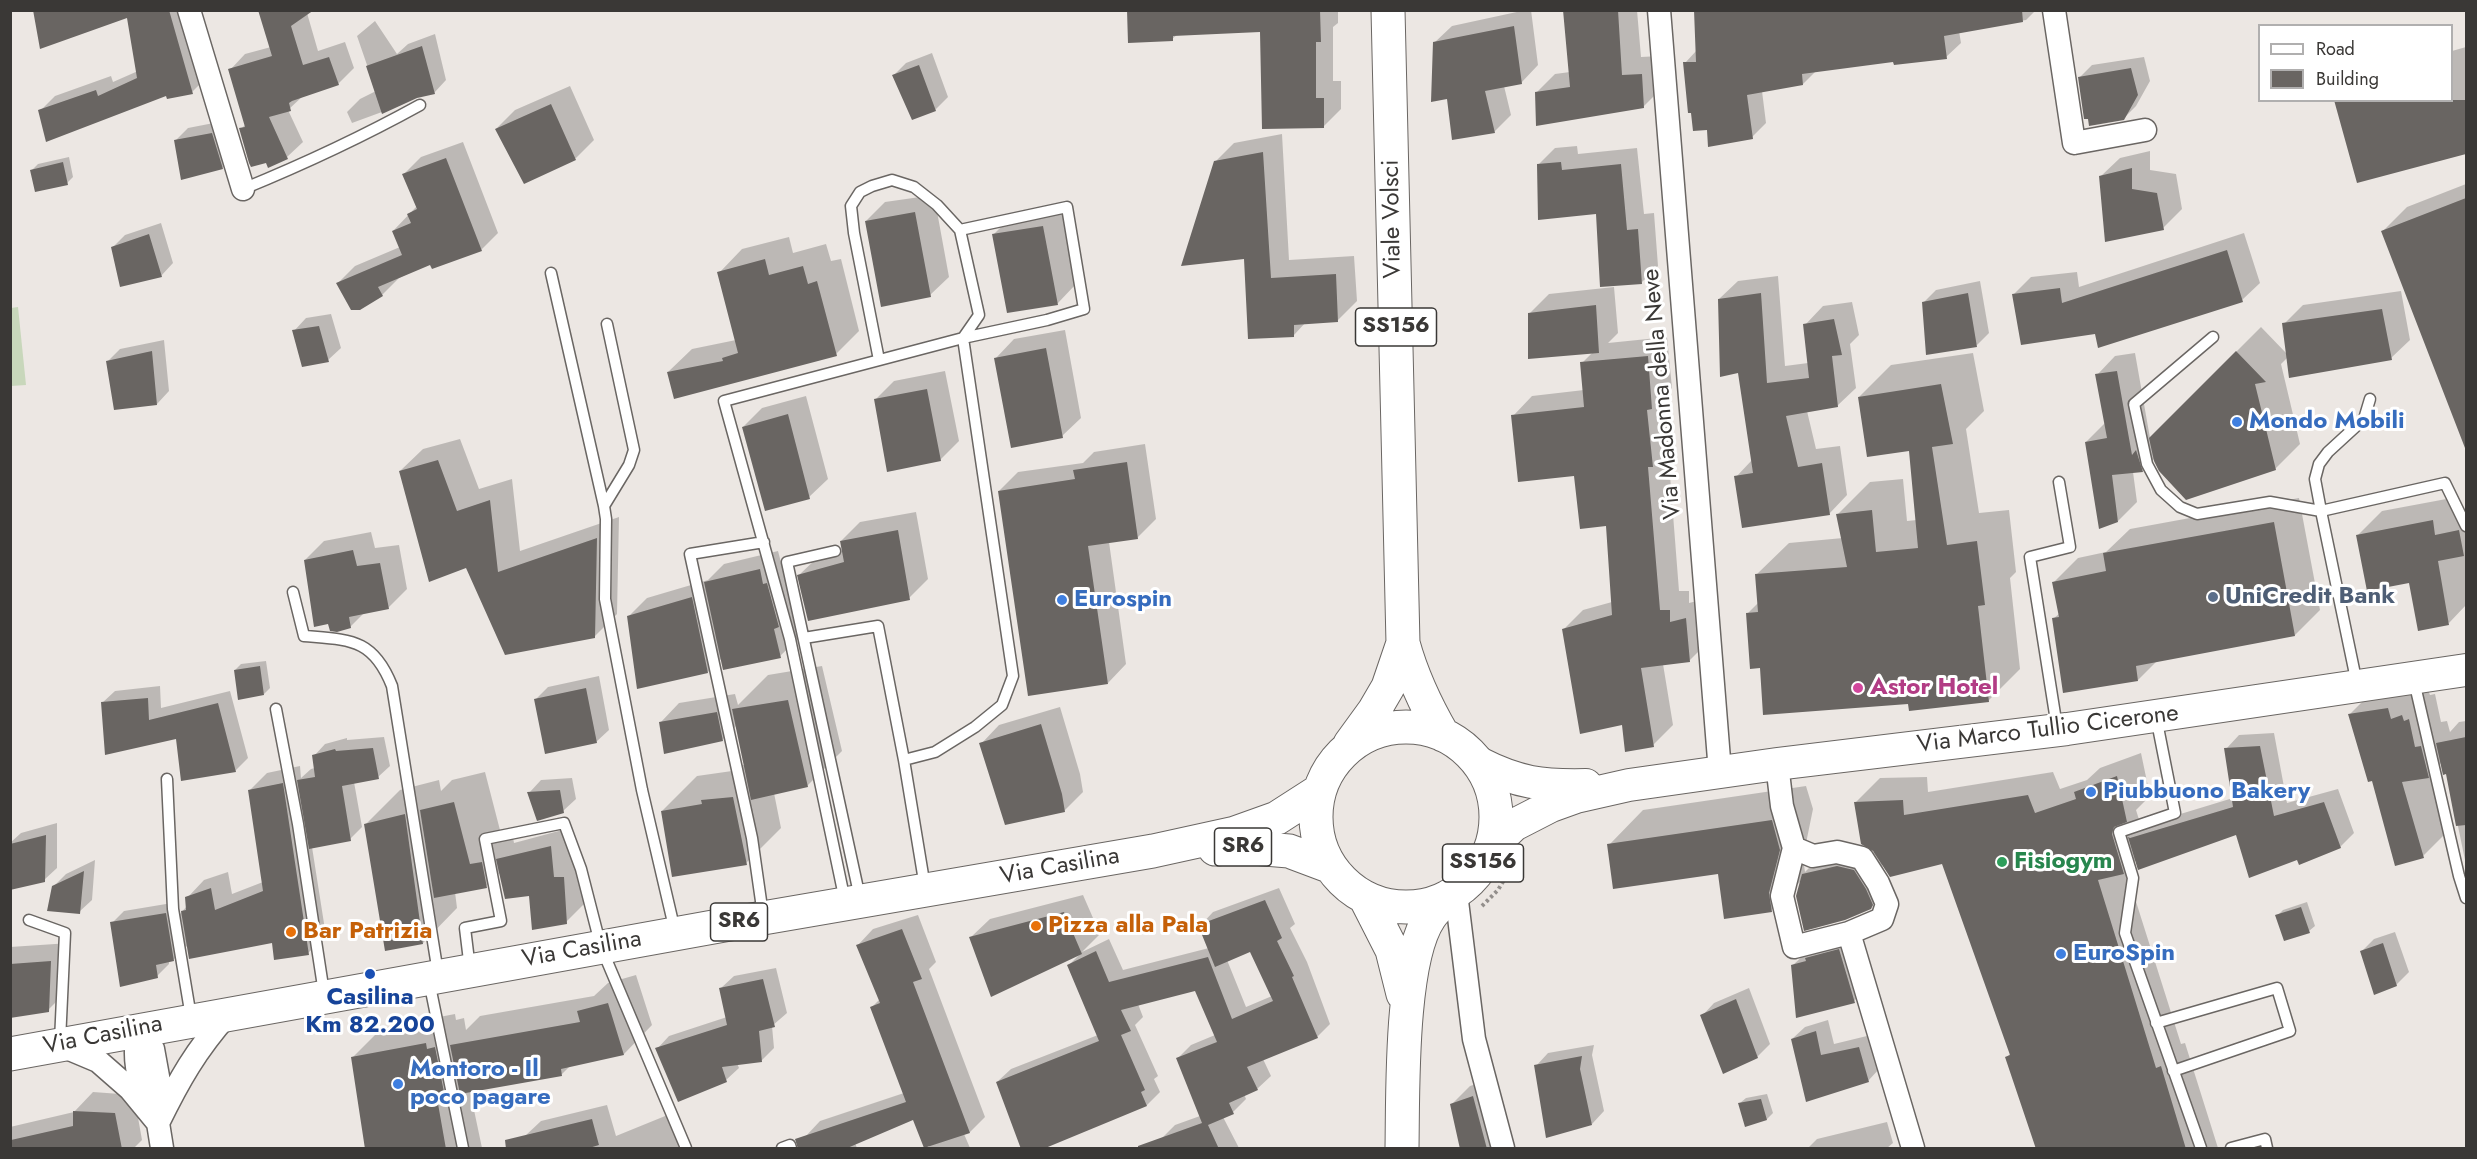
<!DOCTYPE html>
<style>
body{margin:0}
#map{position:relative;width:2477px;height:1159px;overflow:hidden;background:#ece7e3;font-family:Jost,sans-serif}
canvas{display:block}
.frame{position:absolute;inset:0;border:12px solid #3a3836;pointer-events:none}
.legend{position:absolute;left:2258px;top:24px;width:195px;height:78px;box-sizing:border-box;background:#fff;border:2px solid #b0afaf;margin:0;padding:8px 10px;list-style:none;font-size:18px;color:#3a3836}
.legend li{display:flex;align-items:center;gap:12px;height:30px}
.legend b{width:30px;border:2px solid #b0afaf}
</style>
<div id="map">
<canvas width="2477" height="1159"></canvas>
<div class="frame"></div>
<ul class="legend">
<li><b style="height:8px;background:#fff"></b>Road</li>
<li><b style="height:16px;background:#696562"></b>Building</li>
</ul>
</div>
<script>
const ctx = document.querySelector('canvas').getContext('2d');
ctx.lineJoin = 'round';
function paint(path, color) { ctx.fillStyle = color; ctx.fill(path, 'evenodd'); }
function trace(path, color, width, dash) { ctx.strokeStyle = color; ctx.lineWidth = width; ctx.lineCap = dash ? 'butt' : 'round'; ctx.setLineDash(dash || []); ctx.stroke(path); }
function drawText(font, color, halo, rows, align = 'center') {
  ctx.font = font + ' Jost,sans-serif'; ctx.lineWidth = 6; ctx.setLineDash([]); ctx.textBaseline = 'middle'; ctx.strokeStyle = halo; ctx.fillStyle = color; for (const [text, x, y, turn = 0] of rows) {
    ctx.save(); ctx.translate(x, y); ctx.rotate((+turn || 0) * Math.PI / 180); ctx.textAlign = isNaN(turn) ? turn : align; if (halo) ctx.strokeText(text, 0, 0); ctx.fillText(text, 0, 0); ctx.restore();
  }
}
paint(new Path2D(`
 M18,307L26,385L11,386V308Z`), '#c8d7bb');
paint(new Path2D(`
 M35,10H188L207,77L192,92L40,111L55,96L111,76L113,82L138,71L128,15Z
 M260,10L307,13L318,51L345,42L354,68L338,84L304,95L288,110L303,142L287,157L241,129L246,124L230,70L245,54L271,47Z
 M1128,10H1338V23L1333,27V81H1341V109L1323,127L1262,30L1178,34L1172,39Z
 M1526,10H1531L1538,65L1521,83L1504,86L1511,115L1494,132L1448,97L1434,43L1452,26Z
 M1565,10H1637L1641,57L1660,56L1662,88L1643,107L1536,93L1555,74L1570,72Z
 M1909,10H2036L2026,20L1959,31L1961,43L1946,57L1895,60L1816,71L1803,84L1762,91L1766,123L1752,137L1708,128L1685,63L1697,50Z
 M375,21L397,54L408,44L435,34L446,80L434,93L416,97L401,105L352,123L347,112L360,99L376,91L357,36Z
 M2466,47V153L2358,182L2452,100V51Z
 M932,53L948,97L935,110L894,75L906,63Z
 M2144,57L2150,81L2136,106L2123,119L2079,78L2092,65Z
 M570,86L594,140L576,158L525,182L496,129L515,110Z
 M224,121L235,156L222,168L176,140L188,128Z
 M1282,134L1289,260L1354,256L1357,301L1338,320L1306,322L1294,335L1245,257L1215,162L1234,143Z
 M463,142L498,233L481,250L430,263L399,278L382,295L338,283L355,266L400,247L393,231L417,206L404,174L421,157Z
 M1577,146L1578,154L1637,148L1644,214L1654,213L1658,266L1642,282L1597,212L1538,165L1555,148Z
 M2150,151V170L2176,174L2182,209L2163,228L2101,176L2120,158Z
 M69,157L73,177L67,183L32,170L38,164Z
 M2466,184V448L2383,231L2407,207Z
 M934,195L949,277L930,295L866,221L885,202Z
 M1062,208L1076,284L1058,303L1009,312L993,235L1012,216Z
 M161,223L173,263L161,276L113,247L125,235Z
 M2244,233L2260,283L2242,300L2096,332L2014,294L2031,277L2077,272L2079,287Z
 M789,237L793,253L826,244L831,261L841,259L859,331L836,354L668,372L692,349L736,340L719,273L742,249Z
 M1778,276L1785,366L1808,363L1805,325L1823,306L1852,302L1859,335L1850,344L1856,388L1837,406L1807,411L1816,449L1840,446L1847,495L1829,514L1736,477L1752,460L1739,372L1719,299L1738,281Z
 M1980,281L1989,333L1977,345L1923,303L1936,290Z
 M1614,287L1618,333L1608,343L1667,337L1672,388L1666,393L1672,446L1668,450L1679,591H1689V603L1705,599L1710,640L1690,660L1663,664L1673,725L1653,745L1623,724L1563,630L1583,610L1612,602L1607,525L1576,474L1513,416L1532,396L1584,390L1582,363L1593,352L1530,313L1549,294Z
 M2401,291L2410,340L2391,358L2288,357L2281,364L2300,444L2275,469L2155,458L2142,471L2133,472L2137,502L2118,521L2086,442L2105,423L2097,375L2115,356L2135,353L2150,438L2261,327L2288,355L2284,324L2303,305Z
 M331,314L341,348L328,360L294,331L306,318Z
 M1065,330L1081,418L1062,436L996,358L1014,339Z
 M164,340L169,391L157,404L108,361L120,349Z
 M1973,353L1984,411L1966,429L1979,513L2009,510L2016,572L2010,578L2020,669L1988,701L1910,703L1761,667L1748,613L1759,602L1757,574L1789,543L1843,538L1838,514L1870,482L1903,479L1907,521L1917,520L1911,449L1859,397L1891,365Z
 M945,371L959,441L940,460L875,400L894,381Z
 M806,396L828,479L809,497L743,427L762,408Z
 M460,439L479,489L512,479L520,551L619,517L617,614L595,636L467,566L400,471L423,449Z
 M1145,444L1156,519L1137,538L1109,542L1126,664L1108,683L999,491L1018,472L1083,463L1094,452Z
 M2457,497L2459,511L2466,510V554L2465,555L2466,605L2449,623L2410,582L2358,535L2382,511Z
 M2299,498L2320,610L2295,635L2158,660L2138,680L2053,619L2060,613L2053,583L2078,558L2106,552L2130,529Z
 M916,512L928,579L909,598L799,575L818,557L843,550L841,541L860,522Z
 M371,532L375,548L399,545L407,589L388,608L365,612L350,627L305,560L324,541Z
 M778,551L782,566L785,565L799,638L780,656L722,658L708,672L628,617L647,598L708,580L724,564Z
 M266,661L270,688L264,694L235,670L241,664Z
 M822,666L842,751L807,786L774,793L781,828L746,863L662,811L697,776L732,771L738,765H745L737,725L722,740L661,722L679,703L735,694L738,705L768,675Z
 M599,676L609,730L596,742L535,700L548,687Z
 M160,686L161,708L230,691L248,758L235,771L178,737L102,703L115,691Z
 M2375,689L2428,690L2430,695L2435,694L2441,722L2447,721L2450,732L2459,722L2466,721V865L2447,773L2442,762L2432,772L2449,830L2423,856L2373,779L2349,715Z
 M1060,707L1080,774L1083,792L1064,811L981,744L999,725Z
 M2274,733L2287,803L2338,789L2354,833L2340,847L2298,858L2237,833L2137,859L2126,870L2181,1044L2185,1043L2218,1148H2038L2007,1057L2011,1053L1943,862L1882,865L1891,885L1870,908L1802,880L1771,910L1719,872L1609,845L1643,810L1806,786L1813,809L1803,858L1805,872L1822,855L1856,848L1878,853L1856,802L1880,778L1927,777L1928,792L2053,772L2060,789L2087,780L2100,768L2141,753L2150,796L2136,810L2141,826L2233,798L2226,749L2239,735Z
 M384,737L390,766L378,777L354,782L362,827L350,839L312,847L326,936L308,953L274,941L188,945L173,960L169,961V964L157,976L112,923L124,911L178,902L180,914L187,906V898L204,880L228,872L232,894L263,882L250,790L267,773L300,766L301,778L311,769L315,768L314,756L325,744L347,738V740Z
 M485,772L501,834L512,832L514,843L570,828L582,859L585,903L566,922L501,872L486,886L455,892L457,908L423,943L365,825L400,790L439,780L441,791L452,780Z
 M572,778L576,799L563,811L529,793L541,780Z
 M57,823V868L44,880L10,888V843L21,833Z
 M95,860L92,900L79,912L53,887L66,874Z
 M1279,888L1295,924L1290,928L1307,962L1330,1024L1317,1037L1263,1059L1271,1076L1257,1089L1244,1094L1246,1099L1233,1112L1223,1117L1239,1148H1166L1162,1138L1175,1125L1200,1116L1178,1058L1191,1045L1215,1035L1196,989L1138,1004L1143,1017L1135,1025L1158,1076L1154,1079L1160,1092L1147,1105L1039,1148L997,1082L1011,1069L1098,1035L1069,965L1081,953L971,937L990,919L1083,895L1100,934L1082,952L1109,939L1123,970L1209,948L1200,926L1213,912ZM1251,950L1272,996L1246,1007L1227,960Z
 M2307,902L2315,926L2309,931L2277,916L2283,910Z
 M918,915L936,962L929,969L985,1117L970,1132L964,1134L970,1148H930L914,1118L855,1143L857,1148H807L805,1137L820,1121L904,1093L872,1007L880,999L858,945L873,929Z
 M2395,932L2409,972L2396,985L2362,951L2374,939Z
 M1852,938L1866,989L1854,1001L1793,965L1806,953Z
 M70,943L67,991L48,1010L10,1017V947Z
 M776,968L787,1013L772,1026L774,1048L762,1060L737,1063L739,1068L726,1080L657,1049L669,1036L727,1017L721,988L734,976Z
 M636,975L652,1025L624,1054L571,1065L562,1074L470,1091L482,1148H368L352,1058L382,1028L455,1014L456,1020L464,1018L466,1030L480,1016L594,996L608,983Z
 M1749,988L1770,1044L1757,1057L1702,1016L1714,1003Z
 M1828,1020L1834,1044L1871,1035L1880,1068L1868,1081L1792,1039L1805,1027Z
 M1594,1045L1592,1055L1604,1111L1592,1124L1536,1066L1548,1053Z
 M1492,1079L1510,1148H1462L1451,1105L1470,1086Z
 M93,1092L134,1095L142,1140L134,1148H10V1127L74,1112Z
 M1767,1094L1773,1113L1767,1119L1746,1125L1740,1103L1746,1098Z
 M607,1105L616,1136L675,1112L691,1148H527L525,1136L541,1121Z
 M1887,1122L1893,1143L1887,1148H1808L1817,1139Z`), '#0003');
paint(new Path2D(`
 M33,10H169L193,94L167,99L166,96L46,142L38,110L96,90L98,96L137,78L127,18L40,49Z
 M258,10H314L291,26L303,65L329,57L339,85L292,101L289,103L291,111L269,117L288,159L268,168L266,163L251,167L249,163L239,128L245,127L228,69L272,56Z
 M1127,10H1320L1321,42H1316V98H1324V128L1262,129L1260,32L1173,36V41L1128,43Z
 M1563,10H1618L1622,75L1642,74L1644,108L1536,126L1535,92L1570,87Z
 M1694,10H2022L2023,22L1944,36L1947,59L1894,65L1893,62L1802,74L1803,85L1747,95L1753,139L1708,147L1707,130L1693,131L1691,113H1688L1683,62H1696Z
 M1514,26L1522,84L1485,91L1495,133L1452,140L1447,99L1431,102L1433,42Z
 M422,46L435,94L417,98L382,114L366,66Z
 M919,65L936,111L912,120L892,75Z
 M2131,68L2138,95L2124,120L2089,126L2088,119H2084L2078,77Z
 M2334,100H2466V154L2357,183Z
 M551,104L576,160L524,184L495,129Z
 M212,133L223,169L181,180L174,140Z
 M1263,152L1271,278L1336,274L1338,322L1294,325V337L1248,339L1244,259L1181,266L1214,161Z
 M446,158L482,251L432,269L430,265L378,287L383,296L360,310H351L336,283L402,255L392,231L411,223L407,214L417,209L402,174Z
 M63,162L68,185L35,192L30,170Z
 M1561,162L1562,170L1621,164L1627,230L1638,229L1642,284L1600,287L1596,214L1538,220L1537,164Z
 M2132,168V189L2157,193L2164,230L2105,242L2099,176Z
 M2466,198V448H2465L2381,231Z
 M915,212L931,297L881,307L865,221Z
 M1043,226L1058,305L1007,313L992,234Z
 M149,234L162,277L120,287L111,247Z
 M2227,250L2243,302L2098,348L2095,334L2021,345L2012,294L2060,288L2062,303Z
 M765,259L769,275L803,266L808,284L817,281L837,356L674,399L667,372L723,361L722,358L738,353L717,272Z
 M1761,293L1767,383L1809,378L1803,324L1834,319L1842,355L1832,356L1838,407L1786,416L1798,467L1822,463L1830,515L1742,528L1734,476L1753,473L1738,373L1720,377L1718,299Z
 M1968,293L1977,347L1926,355L1922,302Z
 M1596,305L1599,353L1528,359V313Z
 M2382,309L2392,360L2289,378L2282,323Z
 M319,326L329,362L302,367L292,330Z
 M1046,348L1063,438L1011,448L994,358Z
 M152,351L157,405L114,410L106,361Z
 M2236,351L2266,382L2255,384L2276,470L2186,500L2159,471L2154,461L2149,438Z
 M1648,356L1652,409L1647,410L1653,467H1648L1660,610H1670V622L1686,618L1690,662L1641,668L1654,747L1625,752L1622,725L1580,734L1562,629L1612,615L1606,526L1580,529L1574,476L1518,482L1511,415L1584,407L1580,362Z
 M2117,371L2132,455L2136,450L2143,472L2112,475L2118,522L2099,529L2085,442L2107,438L2095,374Z
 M1941,384L1953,444L1932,447L1947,545L1977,541L1985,605L1978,606L1989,702L1909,711L1908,704L1763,715L1760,668L1750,669L1746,613L1758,612L1755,574L1847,567L1836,514L1872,510L1876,552L1918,548L1909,451L1867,457L1858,397Z
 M927,389L941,461L887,472L874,399Z
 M788,414L810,499L765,511L742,427Z
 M438,460L457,511L490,500L498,572L597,538L595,638L505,655L466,568L429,582L399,471Z
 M1127,462L1138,539L1088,546L1108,684L1028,696L998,491L1075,479L1073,470Z
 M2433,520L2435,535L2459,530L2464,556L2438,561L2449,625L2418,631L2409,583L2367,591L2356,535Z
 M2274,522L2295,636L2136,666L2138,681L2063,693L2052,618L2059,617L2052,582L2106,571L2103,553Z
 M898,530L910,600L808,621L797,575L844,562L840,541Z
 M353,550L357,566L380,563L389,609L349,617L351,628L337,632L330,631L328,624L314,627L304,560Z
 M760,569L763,584L767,583L779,627L774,629L781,658L723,670L704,582Z
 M692,597L708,673L637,689L627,616Z
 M260,666L264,695L238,700L234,670Z
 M586,688L597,743L545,754L534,699Z
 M148,698L149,720L218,703L236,772L181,781L176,739L105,755L101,702Z
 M788,700L808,787L751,800L732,709Z
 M2388,708L2391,719L2402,715L2404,721L2409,719L2415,747L2421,746L2429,778L2402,782L2424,858L2395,866L2372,781L2368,782L2348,714Z
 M717,712L723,741L664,754L659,722Z
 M1041,724L1062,794L1065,812L1005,825L979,743Z
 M2466,737V825L2456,826L2446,774L2443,775L2436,743Z
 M2260,746L2274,816L2324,802L2341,848L2299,865L2297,860L2249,878L2236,835L2138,870L2128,837L2130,838L2233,807L2224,748Z
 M373,748L379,779L342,786L351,841L309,849L297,780L315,777L312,755L335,749L336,751Z
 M2117,776L2127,822L2114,827L2112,834L2124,874L2098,880L2156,1068L2161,1066L2186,1149H2036L2005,1057L2010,1055L1942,864L1890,877L1873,851L1861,844L1854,802L1903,800L1904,815L2028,795L2035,813L2076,799L2074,792Z
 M283,783L309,955L274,960L272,943L189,959L181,911L186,910L185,897L211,888L215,910L263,891L248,790Z
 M560,790L564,813L537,821L527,792Z
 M733,797L747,865L672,877L661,811L702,804L701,800Z
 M454,802L470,864L482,862L487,888L434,898L420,810Z
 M405,814L423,944L385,951L364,824Z
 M1772,820L1780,850L1769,893L1772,912L1724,919L1718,874L1613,889L1607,844Z
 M46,835L45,882L10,890V844Z
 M551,846L554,877H564L567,924L532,930L529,896L505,899L496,859Z
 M1837,866L1854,870L1866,889L1873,905L1871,909L1845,920L1804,931L1796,896L1802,874Z
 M84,871L80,914L47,911L52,886Z
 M1265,900L1282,938L1277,941L1294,976L1292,977L1318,1038L1247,1067L1258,1090L1229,1103L1234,1114L1208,1125L1219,1149H1138V1146L1202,1123L1176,1058L1217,1042L1195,991L1121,1010L1131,1031L1121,1035L1145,1090L1141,1092L1147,1106L1043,1149H1021L996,1082L1099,1041L1067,965L1096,951L1109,982L1208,957L1232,1019L1273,1001L1250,952L1215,967L1198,925Z
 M2301,907L2310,933L2284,941L2275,915Z
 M1064,912L1082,954L991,997L969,937Z
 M166,913L174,961L156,965L158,978L120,987L110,922Z
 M902,929L922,979L913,982L970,1133L924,1148L913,1120L845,1149H798L795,1139L906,1102L870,1007L880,1003L856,945Z
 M2383,943L2397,986L2374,995L2360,951Z
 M1839,949L1855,1003L1796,1018L1791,965L1806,961L1805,958Z
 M51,961L49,1012L10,1018V964Z
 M763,979L775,1027L759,1031L762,1062L722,1067L727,1082L678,1102L655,1048L727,1025L719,988Z
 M1736,999L1758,1058L1723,1074L1700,1015Z
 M608,1003L624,1055L561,1069L562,1076L460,1094L450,1045L580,1022L577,1011Z
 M1816,1031L1821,1055L1859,1047L1869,1082L1806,1102L1791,1039Z
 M426,1043L427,1049L435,1047L445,1097L437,1098L446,1149H365L351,1057Z
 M1582,1056L1580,1069L1592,1125L1546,1138L1534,1065Z
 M1473,1096L1487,1149H1460L1450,1104Z
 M1761,1099L1767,1120L1745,1127L1738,1103Z
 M73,1111L115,1113L122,1149H12L11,1140L73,1126Z
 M592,1119L599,1145L586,1149H506L505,1140Z`), '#696562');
const service = new Path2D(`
 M243,189C304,164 362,137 420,105
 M960,230L1067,207L1084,309L1047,320L963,338
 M551,273L604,506L606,519L605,599L642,790L675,931
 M2213,337L2134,404L2147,464L2161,490L2180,507L2197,514L2270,502L2321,511L2315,479L2319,464L2328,452L2364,419L2370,399
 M879,360L854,233L851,206L860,192L872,186L892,180L914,187L937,205L960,230L979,315L963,338
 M604,506L629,465L634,450L607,324
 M835,551L787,562L860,898
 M293,592L304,636C350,640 373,638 392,686L438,973
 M804,638L878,626L904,760
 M2414,681L2459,876L2466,898
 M2357,684L2321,511L2445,483L2466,526
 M276,709L298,824L324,993
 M2156,717L2175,813L2119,832L2133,878L2125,933L2201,1148
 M2057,727L2030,557L2070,547L2059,482
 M167,779L173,909L191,1017
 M845,901L790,639L724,401L963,338L1013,676L1002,705L975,727L935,752L904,760L925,887
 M763,915L752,838L690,554L764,542
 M29,920L65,933L60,1041
 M470,969L465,928L501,921L485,839L564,823L581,869L601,947L686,1148
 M429,981L463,1148
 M2156,1023L2277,988L2290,1031L2173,1071
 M782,1148L790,1145L791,1148
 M2231,1148L2265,1139L2267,1148`);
const minor = new Path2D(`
 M189,10L243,189
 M1659,10L1720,772
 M2054,10L2074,143L2145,130
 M1777,764L1782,806L1794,848L1782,896L1794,947L1849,933L1882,919L1887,904L1878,883L1862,858L1837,852L1813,856L1794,848
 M1456,893L1474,1039L1503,1148
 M1849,933L1913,1148
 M138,1030L153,1049L159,1082L158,1123L162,1148
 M138,1030C133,1059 137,1077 149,1104
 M60,1045L98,1061L130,1089L158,1123
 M158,1123C179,1080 196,1050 228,1014`);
const secondary = new Path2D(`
 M1479,763C1518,783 1542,786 1586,785
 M1493,845L1514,825L1551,806L1576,797L1629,785L1777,764L2067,729L2466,670`);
const primary = new Path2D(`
 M1388,10L1403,643C1412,676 1425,704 1443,735
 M1316 817a90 90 0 1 1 180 0a90 90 0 1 1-180 0Z
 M1350,744L1374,711L1388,687L1403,643
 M1215,849L1241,847L1289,851L1329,866
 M1366,899L1392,950L1403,994
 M10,1054L763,918L1153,851L1235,833L1277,818L1319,791
 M1402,1148C1403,1093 1400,961 1430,917C1435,909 1443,903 1449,896`);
trace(service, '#6a6663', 13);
trace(minor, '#6a6663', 25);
trace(secondary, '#6a6663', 34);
trace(primary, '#6a6663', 35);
trace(new Path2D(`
 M1482,906L1498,890L1510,870`), '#938f8c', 4, [3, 3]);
trace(service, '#fff', 10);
trace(minor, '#fff', 22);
trace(secondary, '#fff', 32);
trace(primary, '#fff', 33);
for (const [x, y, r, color] of [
 [2237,422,6,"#3f7fe0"],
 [2213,597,6,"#5c6f8a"],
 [1062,600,6,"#3f7fe0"],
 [1858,688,6,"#d1479c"],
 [2091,792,6,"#3f7fe0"],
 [2002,862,6,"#2e9e5b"],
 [1036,926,6,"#e8710a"],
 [291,932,6,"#e8710a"],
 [2061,954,6,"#3f7fe0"],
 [370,974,6,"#1a4fb4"],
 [398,1084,6,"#3f7fe0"]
]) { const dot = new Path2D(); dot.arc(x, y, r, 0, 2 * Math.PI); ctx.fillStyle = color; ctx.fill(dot); trace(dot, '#fff', 2); }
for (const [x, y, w] of [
 [1396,327,81],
 [1243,847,57],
 [1483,863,81],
 [739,922,57]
]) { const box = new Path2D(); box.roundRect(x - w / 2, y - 19, w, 38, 4.5); ctx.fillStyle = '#fff'; ctx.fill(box); trace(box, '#3a3836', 1.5); }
drawText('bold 22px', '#3a3836', null, [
 ["SS156",1396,327],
 ["SR6",1243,847],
 ["SS156",1483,863],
 ["SR6",739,922]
]);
drawText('24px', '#3a3836', '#fff', [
 ["Viale Volsci",1393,219,-91],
 ["Via Madonna della Neve",1663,394,-95],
 ["Via Marco Tullio Cicerone",2048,730,-7],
 ["Via Casilina",1060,867,-10],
 ["Via Casilina",582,950,-10],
 ["Via Casilina",103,1036,-11]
]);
drawText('bold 24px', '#366cbe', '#fff', [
 ["Mondo Mobili",2249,422],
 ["Eurospin",1074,600],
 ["Piubbuono Bakery",2103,792],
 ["EuroSpin",2073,954],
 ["Montoro - Il",410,1070],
 ["poco pagare",410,1098]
], 'left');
drawText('bold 24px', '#4e5e75', '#fff', [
 ["UniCredit Bank",2225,597]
], 'left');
drawText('bold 24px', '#b23c85', '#fff', [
 ["Astor Hotel",1870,688]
], 'left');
drawText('bold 24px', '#27864d', '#fff', [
 ["Fisiogym",2014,862]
], 'left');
drawText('bold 24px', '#c56008', '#fff', [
 ["Pizza alla Pala",1048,926],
 ["Bar Patrizia",303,932]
], 'left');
drawText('bold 24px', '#164399', '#fff', [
 ["Casilina",370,998],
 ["Km 82.200",370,1026]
]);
</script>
